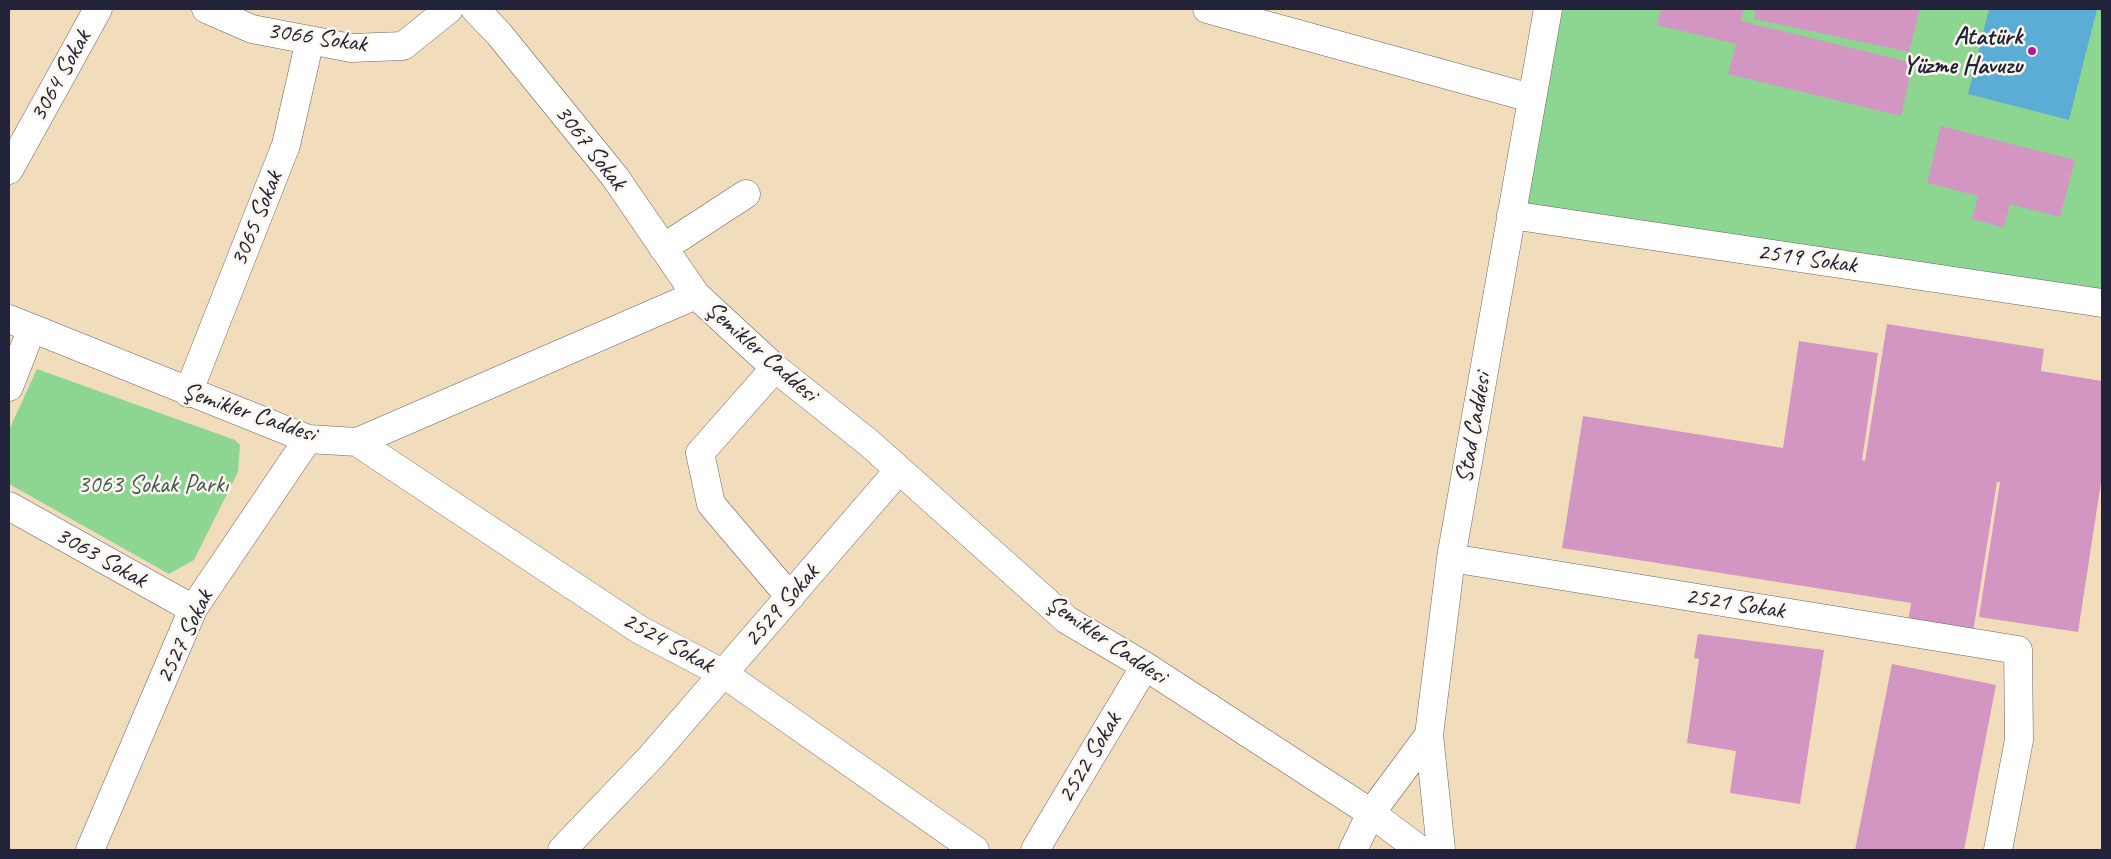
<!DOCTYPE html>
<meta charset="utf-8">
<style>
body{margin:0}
#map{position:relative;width:2111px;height:859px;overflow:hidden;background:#f1ddbc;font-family:Caveat,sans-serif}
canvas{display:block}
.frame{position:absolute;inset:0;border:10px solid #22223b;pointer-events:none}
</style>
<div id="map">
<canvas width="2111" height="859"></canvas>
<div class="frame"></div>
</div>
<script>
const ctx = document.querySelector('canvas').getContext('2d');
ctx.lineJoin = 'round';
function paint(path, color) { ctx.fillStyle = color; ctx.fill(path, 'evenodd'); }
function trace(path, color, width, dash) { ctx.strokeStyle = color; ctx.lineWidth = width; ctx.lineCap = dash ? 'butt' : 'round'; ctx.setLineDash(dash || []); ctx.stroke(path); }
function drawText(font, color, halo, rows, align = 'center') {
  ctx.font = font + ' Caveat,sans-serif'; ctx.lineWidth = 5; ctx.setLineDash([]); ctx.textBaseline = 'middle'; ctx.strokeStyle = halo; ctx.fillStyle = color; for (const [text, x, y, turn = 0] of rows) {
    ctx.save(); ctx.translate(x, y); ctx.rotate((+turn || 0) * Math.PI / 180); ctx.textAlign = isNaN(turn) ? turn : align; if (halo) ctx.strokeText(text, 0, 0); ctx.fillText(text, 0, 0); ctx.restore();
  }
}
paint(new Path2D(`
 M1551,9H2102V300L1511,215Z
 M37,369L235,440L240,445L238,472L194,560L169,574L9,484V430Z`), '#8dd692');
paint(new Path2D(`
 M1989,9H2097L2069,120L1968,94Z`), '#5badd6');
paint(new Path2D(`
 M1661,9H1744L1741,21L1913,63L1901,116L1728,74L1736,44L1657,25Z
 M1756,9H1920L1909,52L1754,19Z
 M1941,126L2075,160L2060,217L2010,204L2004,228L1972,219L1978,196L1927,183Z
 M1887,324L2044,349L2041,371L2102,381V476L2078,632L1979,617L2000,482H1997L1973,632L1908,622L1911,603L1562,548L1583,416L1783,448L1799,341L1878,353L1862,460L1865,461Z
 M1698,634L1824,650L1800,804L1730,793L1736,751L1687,743L1699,659L1694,658Z
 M1892,664L1996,685L1964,850H1855Z`), '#d396c3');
const minor = new Path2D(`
 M206,9L252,29L351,48L403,46L449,9
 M475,9L499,34L615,177L696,295
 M1207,9L1531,98
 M9,170L98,9
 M1511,215L2102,303
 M663,248L746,194
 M9,319L308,439L357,442L696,295L775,368L869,443L1067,620L1145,666L1371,813L1420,850
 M775,368L700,453L711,504L790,597
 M9,387L32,328
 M188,393L286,145L310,40
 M357,442L640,630L724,674L975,850
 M9,506L193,609
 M1451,558L2018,650L2019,740L1998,850
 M90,850L193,609L308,439
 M562,850L651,757L899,470
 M1035,850L1145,666
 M1353,850L1371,813L1429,735
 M1441,850L1429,735L1451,558L1548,9`);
trace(minor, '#6a6368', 29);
trace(minor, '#fff', 28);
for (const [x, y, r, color] of [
 [2032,51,5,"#b5179e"]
]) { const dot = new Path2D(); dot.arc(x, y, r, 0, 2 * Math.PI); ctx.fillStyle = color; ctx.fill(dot); trace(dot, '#fbf7ec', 2); }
drawText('bold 25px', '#22223b', '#fbf7ec', [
 ["Atatürk",2022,37],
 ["Yüzme Havuzu",2022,66]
], 'right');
drawText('25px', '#22223b', '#fbf7ec', [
 ["3066 Sokak",317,38,8],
 ["3064 Sokak",61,76,-61],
 ["3067 Sokak",590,148,52],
 ["3065 Sokak",257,219,-68],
 ["2519 Sokak",1807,259,8],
 ["Şemikler Caddesi",761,352,41],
 ["Şemikler Caddesi",249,413,19],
 ["Stad Caddesi",1474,428,-80],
 ["3063 Sokak",101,558,29],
 ["2521 Sokak",1735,604,9],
 ["2529 Sokak",782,606,-49],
 ["2527 Sokak",185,637,-64],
 ["Şemikler Caddesi",1106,640,34],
 ["2524 Sokak",668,643,29],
 ["2522 Sokak",1090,758,-59]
]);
drawText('25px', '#425855', '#fbf7ec', [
 ["3063 Sokak Parkı",153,485]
]);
</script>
